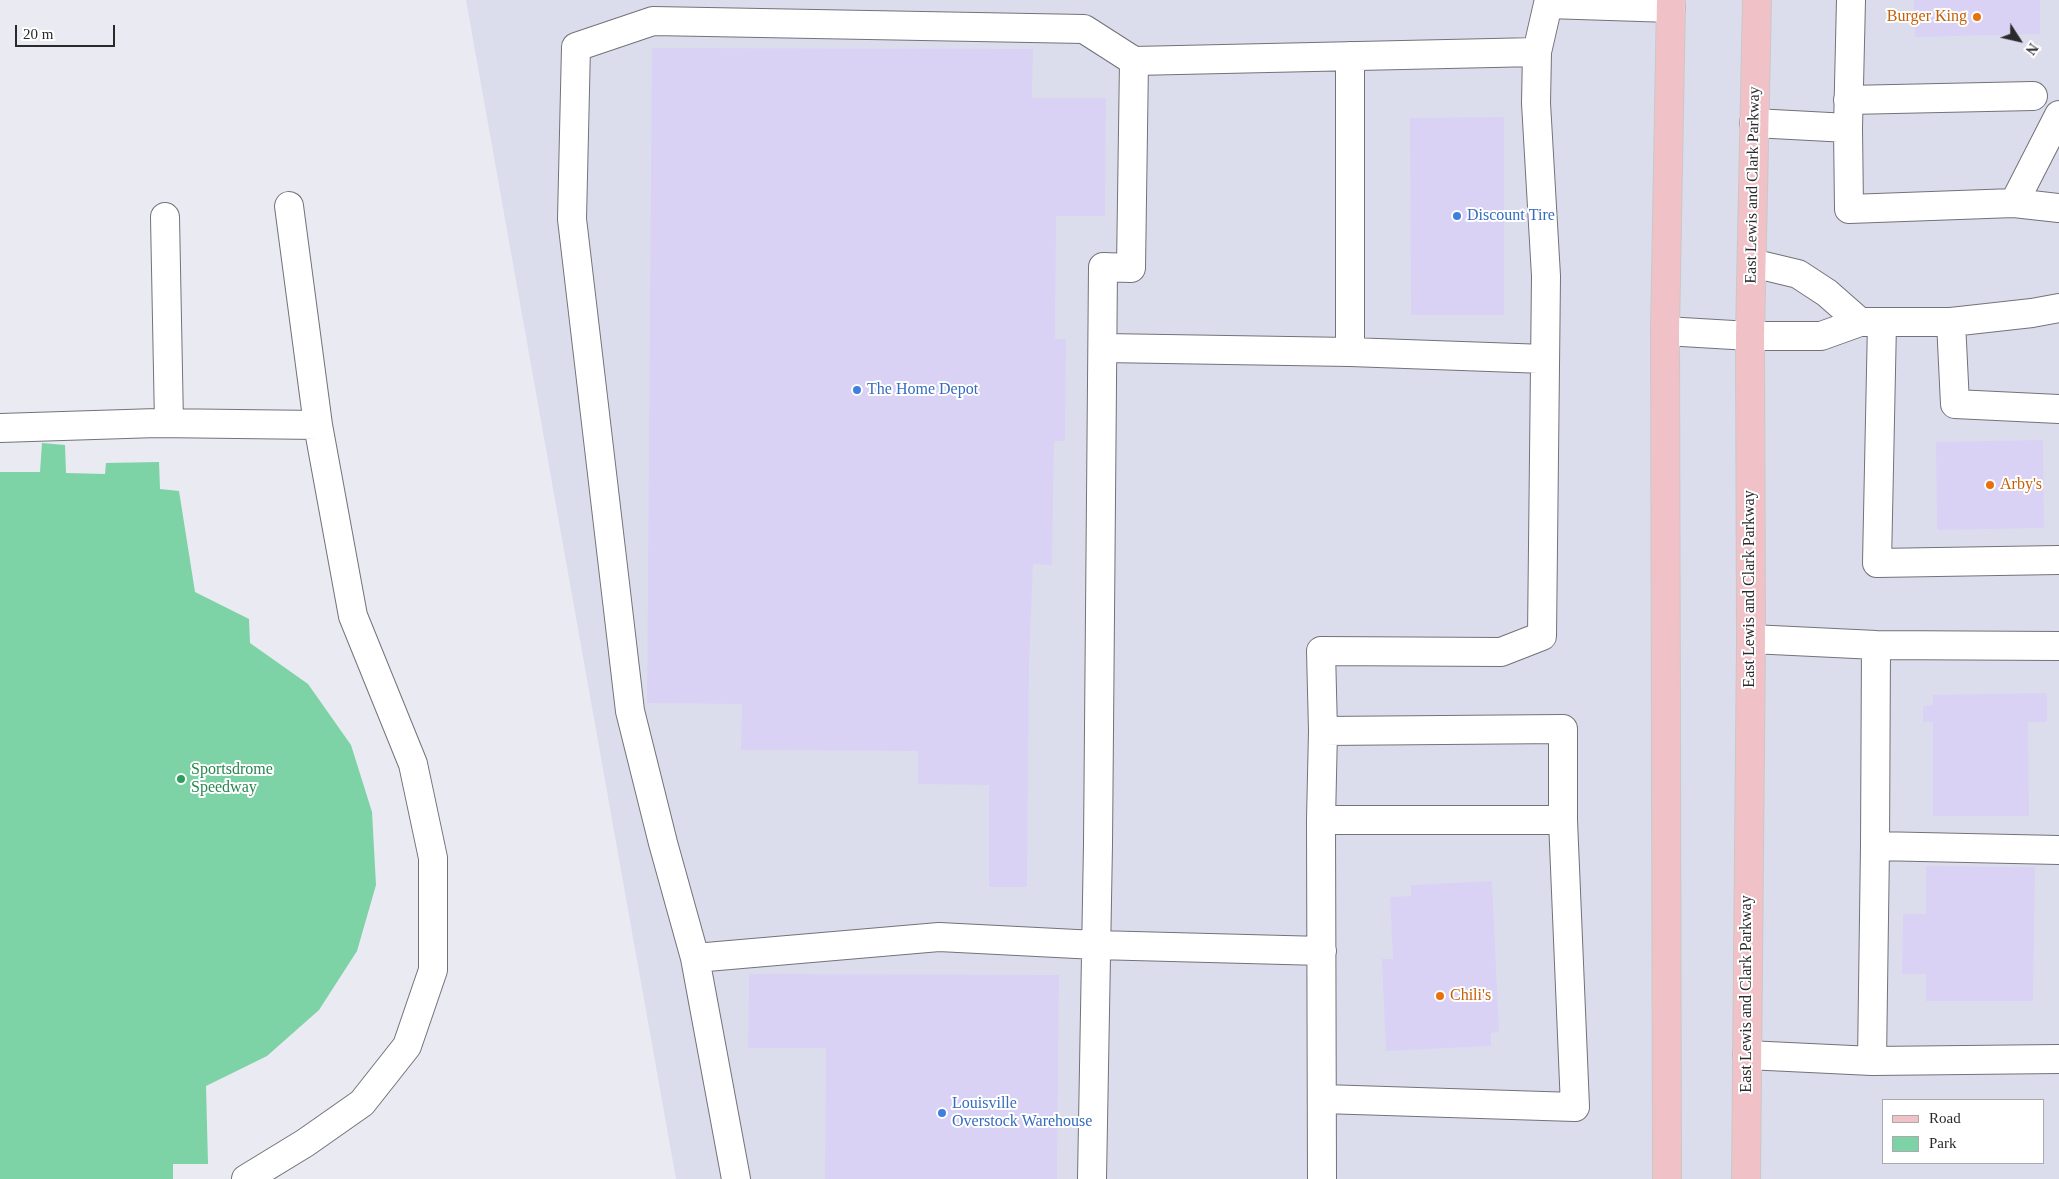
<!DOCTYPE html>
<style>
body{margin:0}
#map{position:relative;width:2059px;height:1179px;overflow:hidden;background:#eaeaf3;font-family:"Times New Roman",serif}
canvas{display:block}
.legend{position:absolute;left:1882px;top:1099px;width:162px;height:65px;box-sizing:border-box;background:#fff;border:1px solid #aaaaab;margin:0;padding:6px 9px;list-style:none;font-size:15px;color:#2a2a2d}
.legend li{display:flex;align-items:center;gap:10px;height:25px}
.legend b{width:25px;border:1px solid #aaaaab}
.north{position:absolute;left:1994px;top:15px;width:50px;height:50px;-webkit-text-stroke:4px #fff;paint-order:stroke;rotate:125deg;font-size:14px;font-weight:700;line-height:20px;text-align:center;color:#2a2a2d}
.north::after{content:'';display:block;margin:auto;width:18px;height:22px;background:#2a2a2d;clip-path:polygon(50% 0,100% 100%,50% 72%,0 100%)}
.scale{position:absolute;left:15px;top:25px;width:100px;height:22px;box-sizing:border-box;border:2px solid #2a2a2d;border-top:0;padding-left:6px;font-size:15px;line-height:18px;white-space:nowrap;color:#2a2a2d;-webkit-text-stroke:4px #fff;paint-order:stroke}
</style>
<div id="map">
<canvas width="2059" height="1179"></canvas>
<ul class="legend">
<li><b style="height:6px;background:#f0c2c7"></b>Road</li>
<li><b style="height:14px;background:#7dd2a6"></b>Park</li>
</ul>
<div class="north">N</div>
<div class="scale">20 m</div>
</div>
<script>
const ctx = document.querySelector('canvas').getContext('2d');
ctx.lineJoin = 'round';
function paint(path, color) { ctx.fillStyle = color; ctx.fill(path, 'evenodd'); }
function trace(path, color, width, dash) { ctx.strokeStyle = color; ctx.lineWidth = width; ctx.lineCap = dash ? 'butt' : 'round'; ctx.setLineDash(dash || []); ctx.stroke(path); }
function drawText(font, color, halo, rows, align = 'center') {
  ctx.font = font + ' "Times New Roman",serif'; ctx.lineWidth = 4; ctx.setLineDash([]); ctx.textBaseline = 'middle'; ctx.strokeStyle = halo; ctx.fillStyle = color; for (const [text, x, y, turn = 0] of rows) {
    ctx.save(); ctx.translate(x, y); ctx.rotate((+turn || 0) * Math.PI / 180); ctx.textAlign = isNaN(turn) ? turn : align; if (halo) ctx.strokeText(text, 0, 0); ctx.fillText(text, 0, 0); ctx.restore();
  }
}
paint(new Path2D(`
 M466,0H2059V1179H676ZM1883,1100H2043V1163H1883Z`), '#dcddec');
paint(new Path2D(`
 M42,443L65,445L66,473L105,474L106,463L159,462L160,489L179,491L195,592L249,619L250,643L308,684L351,745L372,812L376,885L357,951L319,1010L267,1056L206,1086L208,1164H173V1179H0V472H40Z`), '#7dd2a6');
paint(new Path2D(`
 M1914,0H2040V34L1915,37Z
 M652,48L1033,49L1032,98H1106L1105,216H1056L1055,339H1066L1065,441H1054L1052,565L1033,564L1029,661L1027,887H989V785L918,784V751L741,750L742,704L647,703Z
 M1504,117V315H1411L1410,118Z
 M2043,440L2044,528L1937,530L1936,442Z
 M2047,693V722H2028L2029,816H1933V722H1923V706L1933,705V695Z
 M1926,866L2035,867L2033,1001H1926V974H1902L1903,914H1926Z
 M1492,881L1499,1032L1491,1033V1046L1386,1051L1382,959H1393L1390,897L1411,896V885Z
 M749,974L1059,975L1057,1179H825L826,1048H748Z`), '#d9d2f4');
const minor = new Path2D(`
 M1848,100L2033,96
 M1754,123L1848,128L1851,0
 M1848,128L1849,209L2014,203L2059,208
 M2014,203L2059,115
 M289,206L318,425
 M165,217L169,423
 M1752,263L1798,274L1827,293L1860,322
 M1951,322L1955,404L2059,409
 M1882,323L1877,563L2059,560
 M1665,331L1750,336H1821L1860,322H1951L2032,313L2059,308
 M1104,348L1350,352L1545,359
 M1350,352V56
 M0,428L157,423L318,425L353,616L413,764L433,858V970L407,1046L362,1103L305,1143L246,1179
 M1751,639L1876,645L2059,646
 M1876,645L1875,846L2059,850
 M1323,731L1321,651L1501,652L1542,636L1546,276L1536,103L1537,52L1548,4L1671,8
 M1321,820L1323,731L1563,729V820
 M695,958L663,843L630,711L572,219L576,47L653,21L1084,29L1134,61
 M1747,1055L1872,1061L1875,846
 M1872,1061L2059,1059
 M736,1179L695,958L939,937L1096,945L1322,951
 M1092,1179L1098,844L1103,267L1131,268L1134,61L1537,52
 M1322,1179L1321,820H1563L1575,1107L1323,1099`);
const major = new Path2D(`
 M1667,1179L1665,331L1671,0
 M1746,1179L1751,639L1750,336L1757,0`);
trace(minor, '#72727a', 30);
trace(major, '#c8c8c8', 30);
trace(minor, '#fff', 28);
trace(major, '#f0c2c7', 28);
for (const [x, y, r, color] of [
 [1977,17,5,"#e8710a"],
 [1457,216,5,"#3f7fe0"],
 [857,390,5,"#3f7fe0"],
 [1990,485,5,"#e8710a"],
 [181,779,5,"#2e9e5b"],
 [1440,996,5,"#e8710a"],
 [942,1113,5,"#3f7fe0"]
]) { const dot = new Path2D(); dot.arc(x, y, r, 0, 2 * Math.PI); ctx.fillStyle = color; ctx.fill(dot); trace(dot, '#fff', 2); }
drawText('16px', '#c56008', '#fff', [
 ["Burger King",1967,17,"right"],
 ["Arby's",2000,485],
 ["Chili's",1450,996]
], 'left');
drawText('16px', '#2a2a2d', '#fff', [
 ["East Lewis and Clark Parkway",1753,185,-89],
 ["East Lewis and Clark Parkway",1750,589,-90],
 ["East Lewis and Clark Parkway",1747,994,-90]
]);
drawText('16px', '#366cbe', '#fff', [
 ["Discount Tire",1467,216],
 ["The Home Depot",867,390],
 ["Louisville",952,1104],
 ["Overstock Warehouse",952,1122]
], 'left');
drawText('16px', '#27864d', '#fff', [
 ["Sportsdrome",191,770],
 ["Speedway",191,788]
], 'left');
</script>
